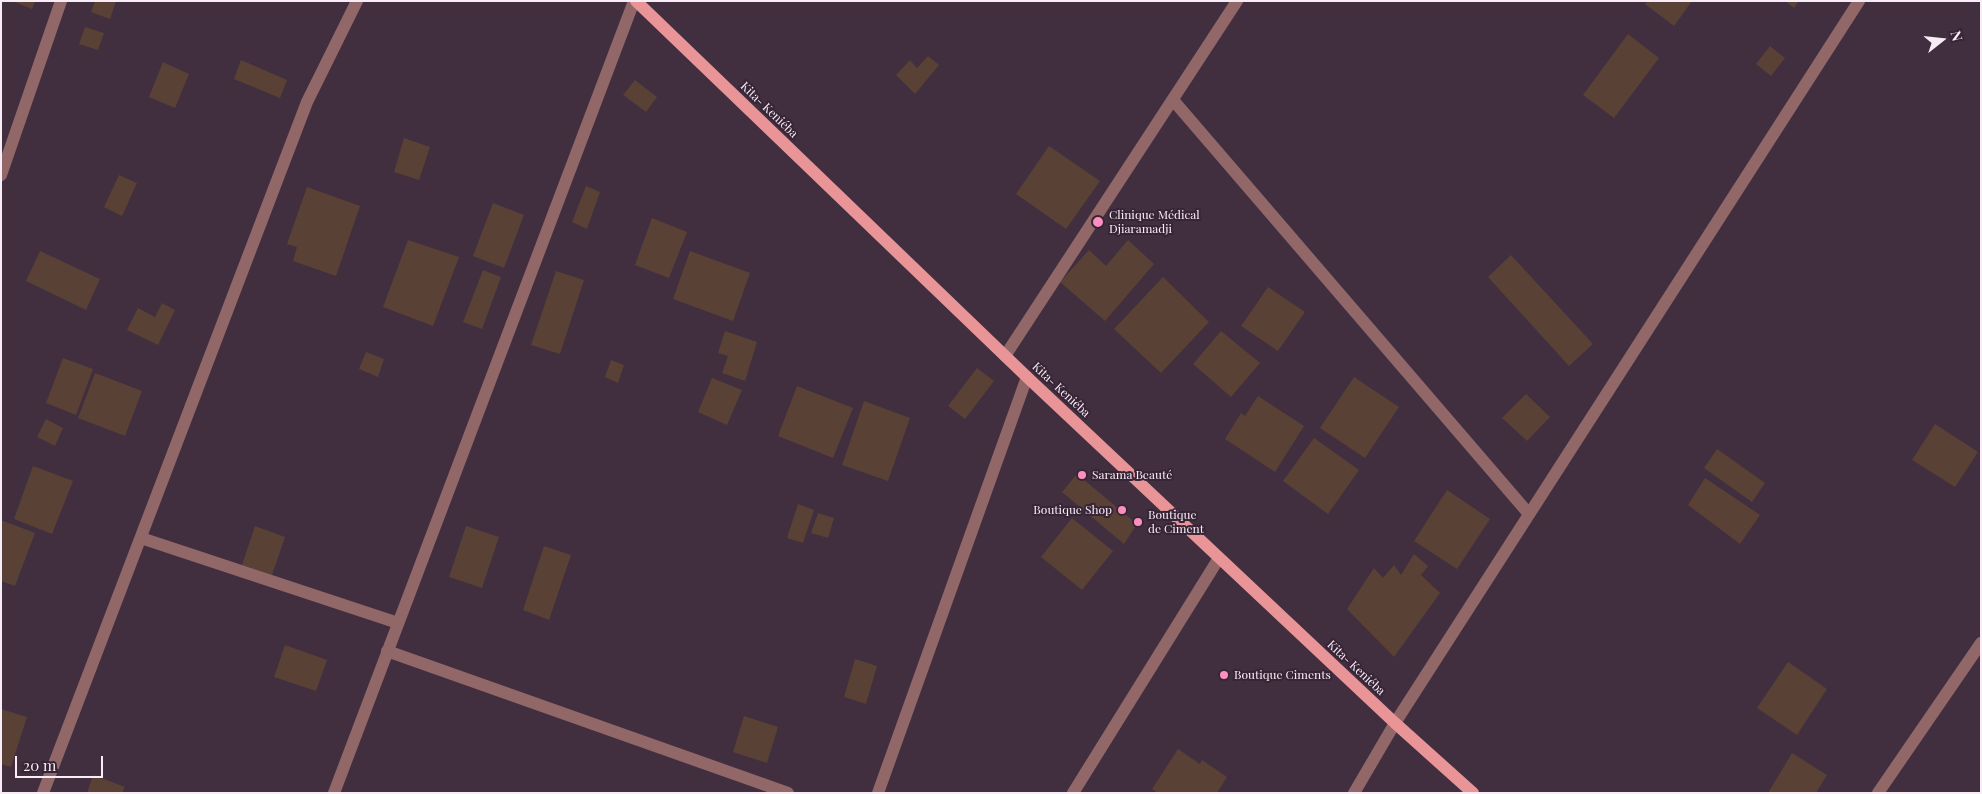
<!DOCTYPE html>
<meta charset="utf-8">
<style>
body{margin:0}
#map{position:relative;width:1982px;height:794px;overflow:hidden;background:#412f40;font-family:"Playfair Display",serif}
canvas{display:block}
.frame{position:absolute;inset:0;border:2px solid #f8ecf7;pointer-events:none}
.north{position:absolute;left:1917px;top:15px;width:50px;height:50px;-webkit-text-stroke:4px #372536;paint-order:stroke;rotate:74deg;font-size:14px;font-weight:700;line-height:20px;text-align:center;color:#f8ecf7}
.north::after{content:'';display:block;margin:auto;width:18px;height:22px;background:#f8ecf7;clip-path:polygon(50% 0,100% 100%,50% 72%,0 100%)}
.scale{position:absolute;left:15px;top:756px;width:88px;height:22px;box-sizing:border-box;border:2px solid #f8ecf7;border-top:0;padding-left:6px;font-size:15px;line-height:18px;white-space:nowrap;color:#f8ecf7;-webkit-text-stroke:4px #372536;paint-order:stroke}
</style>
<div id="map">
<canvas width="1982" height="794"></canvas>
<div class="frame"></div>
<div class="north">N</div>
<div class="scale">20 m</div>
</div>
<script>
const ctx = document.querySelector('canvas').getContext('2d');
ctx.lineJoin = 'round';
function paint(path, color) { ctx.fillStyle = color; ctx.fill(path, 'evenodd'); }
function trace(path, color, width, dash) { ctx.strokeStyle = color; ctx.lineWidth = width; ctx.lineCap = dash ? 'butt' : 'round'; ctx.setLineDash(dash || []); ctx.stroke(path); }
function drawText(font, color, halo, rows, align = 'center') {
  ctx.font = font + ' "Playfair Display",serif'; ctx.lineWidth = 4; ctx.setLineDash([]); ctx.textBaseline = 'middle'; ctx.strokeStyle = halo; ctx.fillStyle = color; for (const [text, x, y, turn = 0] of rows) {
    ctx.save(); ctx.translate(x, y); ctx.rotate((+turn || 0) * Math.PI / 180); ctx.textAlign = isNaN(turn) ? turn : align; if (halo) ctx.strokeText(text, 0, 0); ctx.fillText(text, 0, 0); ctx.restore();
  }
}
paint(new Path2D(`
 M12,1H35L32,9Z
 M95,1H116L110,19L91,12Z
 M1648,1H1692L1674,26L1645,4Z
 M1785,1H1799L1794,8Z
 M85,27L104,33L98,50L79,44Z
 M1628,34L1659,58L1614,118L1583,95Z
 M1770,46L1785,58L1771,76L1756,64Z
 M928,56L939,65L915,94L896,75L910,60L917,68Z
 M241,60L287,80L280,98L234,79Z
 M163,62L189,74L175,108L149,97Z
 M635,80L657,97L646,112L623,95Z
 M404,138L430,147L419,180L394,172Z
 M1049,146L1100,181L1066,229L1016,194Z
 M119,175L137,183L122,216L104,207Z
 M586,186L600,192L587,229L572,222Z
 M307,187L360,206L336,276L293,261L297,247L287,244Z
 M493,203L524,215L504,268L473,256Z
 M652,218L687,232L669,278L635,265Z
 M408,240L459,257L433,326L383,307Z
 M1128,240L1154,264L1105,321L1060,282L1089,250L1106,266Z
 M40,251L100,279L86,310L26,281Z
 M690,251L750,273L733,321L673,299Z
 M1511,255L1593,344L1569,366L1488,277Z
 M483,270L501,277L482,329L463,322Z
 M556,271L584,280L560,354L531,345Z
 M1163,277L1209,322L1161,373L1114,329Z
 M1268,287L1305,312L1278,351L1241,326Z
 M162,303L175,310L158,345L127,330L138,308L155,317Z
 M725,331L757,342L745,381L722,373L728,356L718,353Z
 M1221,331L1260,363L1231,397L1193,364Z
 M366,352L384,359L378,377L359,369Z
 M63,358L93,369L76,415L46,403Z
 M611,360L624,365L618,383L605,377Z
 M977,368L994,381L965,419L948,406Z
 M95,373L142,391L125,436L78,418Z
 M1354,377L1399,407L1365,458L1320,428Z
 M712,378L742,390L727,425L698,412Z
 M797,386L853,408L833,458L778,436Z
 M1526,394L1550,417L1527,441L1502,418Z
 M1258,396L1304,426L1275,472L1225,439L1241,413L1245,416Z
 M864,401L910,418L888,481L842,465Z
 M46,419L63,428L55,446L37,437Z
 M1935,424L1978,452L1955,487L1912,460Z
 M1314,438L1359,470L1328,514L1283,481Z
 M1717,449L1765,483L1752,502L1704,468Z
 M33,466L73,481L52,534L14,519Z
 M1077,474L1137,524L1124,544L1062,492Z
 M1705,478L1760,515L1740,544L1688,505Z
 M1447,490L1490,519L1457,569L1414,541Z
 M798,504L814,510L803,543L787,538Z
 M818,513L834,518L828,538L811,533Z
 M1072,518L1113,551L1082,590L1041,557Z
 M1,520L35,533L15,586L1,581Z
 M255,526L285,537L272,575L242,565Z
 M466,526L499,537L482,588L449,577Z
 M544,546L571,555L549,620L523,610Z
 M1414,554L1428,566L1421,575L1440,593L1394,657L1347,609L1374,568L1383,578L1394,565L1401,575Z
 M285,645L327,660L316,691L274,677Z
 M855,659L877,666L866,704L844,697Z
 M1788,662L1827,689L1797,735L1757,708Z
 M1,709L27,717L11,767L1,764Z
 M744,716L778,727L767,763L733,752Z
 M1178,749L1200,764L1202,760L1227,777L1217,793H1158L1152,789Z
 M1792,753L1827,775L1816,793H1768Z
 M93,775L125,787L122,793H87Z`), '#594135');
trace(new Path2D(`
 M1173,100L1529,514
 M1,175L61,1
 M1005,356L1237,1
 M141,538L398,623
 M387,651L788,793
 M43,793L307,102L357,1
 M334,793L634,1
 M878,793L1027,377
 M1073,793L1219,558
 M1354,793L1395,723L1859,1
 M1878,793L1981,643`), '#916768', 12);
trace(new Path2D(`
 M636,1L1027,377L1395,723L1473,793`), '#e99598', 12);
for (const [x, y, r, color] of [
 [1098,222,6,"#fd8ec0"],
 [1082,475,5,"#fd8ec0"],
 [1122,510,5,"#fd8ec0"],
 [1138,522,5,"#fd8ec0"],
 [1224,675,5,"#fd8ec0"]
]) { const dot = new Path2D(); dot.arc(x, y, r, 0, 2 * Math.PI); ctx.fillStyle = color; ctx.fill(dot); trace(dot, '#372536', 2); }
drawText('12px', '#f8ecf7', '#372536', [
 ["Kita- Keniéba",769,110,44],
 ["Kita- Keniéba",1061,390,43],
 ["Kita- Keniéba",1356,668,43]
]);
drawText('12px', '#f8ecf7', '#372536', [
 ["Clinique Médical",1109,215],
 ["Djiaramadji",1109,229],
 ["Sarama Beauté",1092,475],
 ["Boutique Shop",1112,510,"right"],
 ["Boutique",1148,515],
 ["de Ciment",1148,529],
 ["Boutique Ciments",1234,675]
], 'left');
</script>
